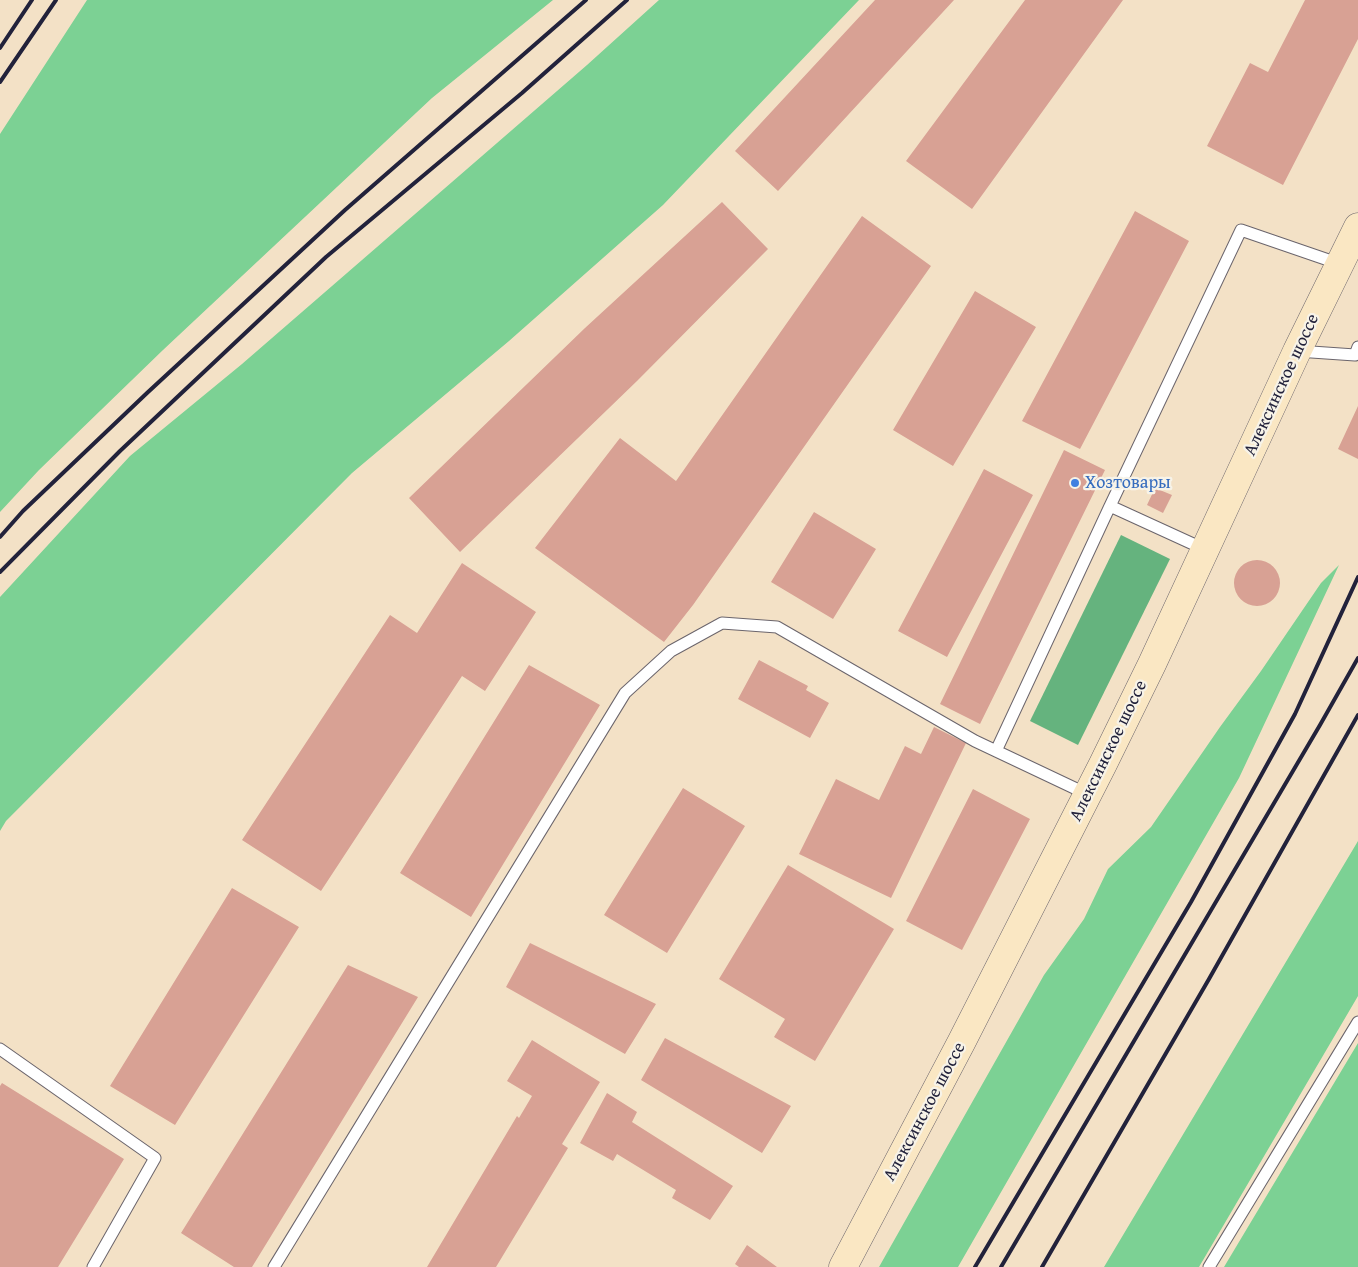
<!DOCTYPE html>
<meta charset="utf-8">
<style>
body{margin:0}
canvas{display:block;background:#f3e1c6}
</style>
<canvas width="1358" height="1267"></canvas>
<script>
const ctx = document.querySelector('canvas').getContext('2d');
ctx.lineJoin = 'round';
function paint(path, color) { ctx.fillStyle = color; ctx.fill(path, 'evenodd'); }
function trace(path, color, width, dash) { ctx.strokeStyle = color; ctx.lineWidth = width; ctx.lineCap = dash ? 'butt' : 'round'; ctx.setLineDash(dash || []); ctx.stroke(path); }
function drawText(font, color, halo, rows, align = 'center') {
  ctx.font = font + ' "Gentium Book Plus",serif'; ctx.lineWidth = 4.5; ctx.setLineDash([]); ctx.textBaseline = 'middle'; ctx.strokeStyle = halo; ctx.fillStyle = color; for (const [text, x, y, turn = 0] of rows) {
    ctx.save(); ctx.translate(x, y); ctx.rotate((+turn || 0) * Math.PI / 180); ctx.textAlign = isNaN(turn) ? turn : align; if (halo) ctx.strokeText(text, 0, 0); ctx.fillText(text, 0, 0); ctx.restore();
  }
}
paint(new Path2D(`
 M87,0H553L432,98L163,350L39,470L0,512V134Z
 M659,0H859L663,205L509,341L352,473L6,821L0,831V597L130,456L242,364L587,65Z
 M1339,565L1239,778L958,1267H879L1044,975L1084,919L1108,869L1151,827L1220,727L1261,671L1321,583Z
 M1358,841V996L1199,1267H1104Z
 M1358,1043V1267H1224Z`), '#7cd194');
paint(new Path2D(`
 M1121,535L1170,559L1078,745L1030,721Z`), '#65b37e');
paint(new Path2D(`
 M875,0H954L778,191L735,151Z
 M1025,0H1123L972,209L906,161Z
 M1305,0H1358V39L1283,185L1207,146L1250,63L1268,72Z
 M722,202L768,249L637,381L460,552L409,498L585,328Z
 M1135,211L1189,241L1080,449L1022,421Z
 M862,216L931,266L693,605L664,642L535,548L620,438L676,481Z
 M975,291L1036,327L953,466L893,430Z
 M1358,406V459L1338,449Z
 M1064,450L1105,470L980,724L940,704Z
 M984,469L1033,495L947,657L898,631Z
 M1155,488L1172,495L1163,513L1147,505Z
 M814,512L876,549L833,619L771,582Z
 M1234 583a23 23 0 1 1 46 0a23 23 0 1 1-46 0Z
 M462,563L536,612L485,691L462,676L321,891L242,840L390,615L417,633Z
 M759,660L808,686L806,690L829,703L810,738L738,699Z
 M529,665L600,705L471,917L400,873Z
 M934,727L966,743L891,898L799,854L836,779L879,800L905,746L921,754Z
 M683,788L745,826L667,953L604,915Z
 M973,789L1030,819L962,950L906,921Z
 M788,865L894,929L815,1061L774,1037L785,1019L719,979Z
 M232,888L299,927L175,1125L110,1086Z
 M530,943L656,1004L625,1054L506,987Z
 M348,965L418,997L252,1267H234L181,1233Z
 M665,1038L791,1106L762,1153L641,1080Z
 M532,1040L600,1082L562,1144L568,1148L496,1267H427L517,1116L519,1118L532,1096L507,1081Z
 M2,1083L124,1159L58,1267H0V1086Z
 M607,1093L637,1112L632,1122L733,1186L710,1220L672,1198L676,1190L617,1154L613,1161L580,1143Z
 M747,1245L777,1267H739L735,1264Z`), '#d8a194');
const lane = new Path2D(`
 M1297,351L1355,355L1358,347
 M1110,506L1241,230L1340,264
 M996,751L1110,506L1204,549
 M0,1049L155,1158L93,1267
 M274,1267L625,693L671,651L722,623L777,627L975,741L1087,794
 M1209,1267L1358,1022`);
const secondary = new Path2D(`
 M843,1267L962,1041L1103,764L1152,664L1297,351L1358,227`);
trace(lane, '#6b656c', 13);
trace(secondary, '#6b656c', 29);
trace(lane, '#fff', 11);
trace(secondary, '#fae7c3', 28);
trace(new Path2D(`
 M0,48L32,0
 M0,82L56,0
 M0,537L23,511L147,393L345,210L586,0
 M0,572L120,451L326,257L522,93L627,0
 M975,1267L1191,902L1295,714L1358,577
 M1001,1267L1320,725L1358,658
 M1042,1267L1209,979L1358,715`), '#22223b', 4);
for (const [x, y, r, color] of [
 [1075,483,5,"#3f7fe0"]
]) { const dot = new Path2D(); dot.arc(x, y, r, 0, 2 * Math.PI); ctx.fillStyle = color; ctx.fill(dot); trace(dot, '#f7f3e8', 2); }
drawText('18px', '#22223b', '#f7f3e8', [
 ["Алексинское шоссе",1282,385,-65],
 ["Алексинское шоссе",1109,751,-64],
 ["Алексинское шоссе",925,1112,-62]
]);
drawText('18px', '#366cbe', '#f7f3e8', [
 ["Хозтовары",1085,483]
], 'left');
</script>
